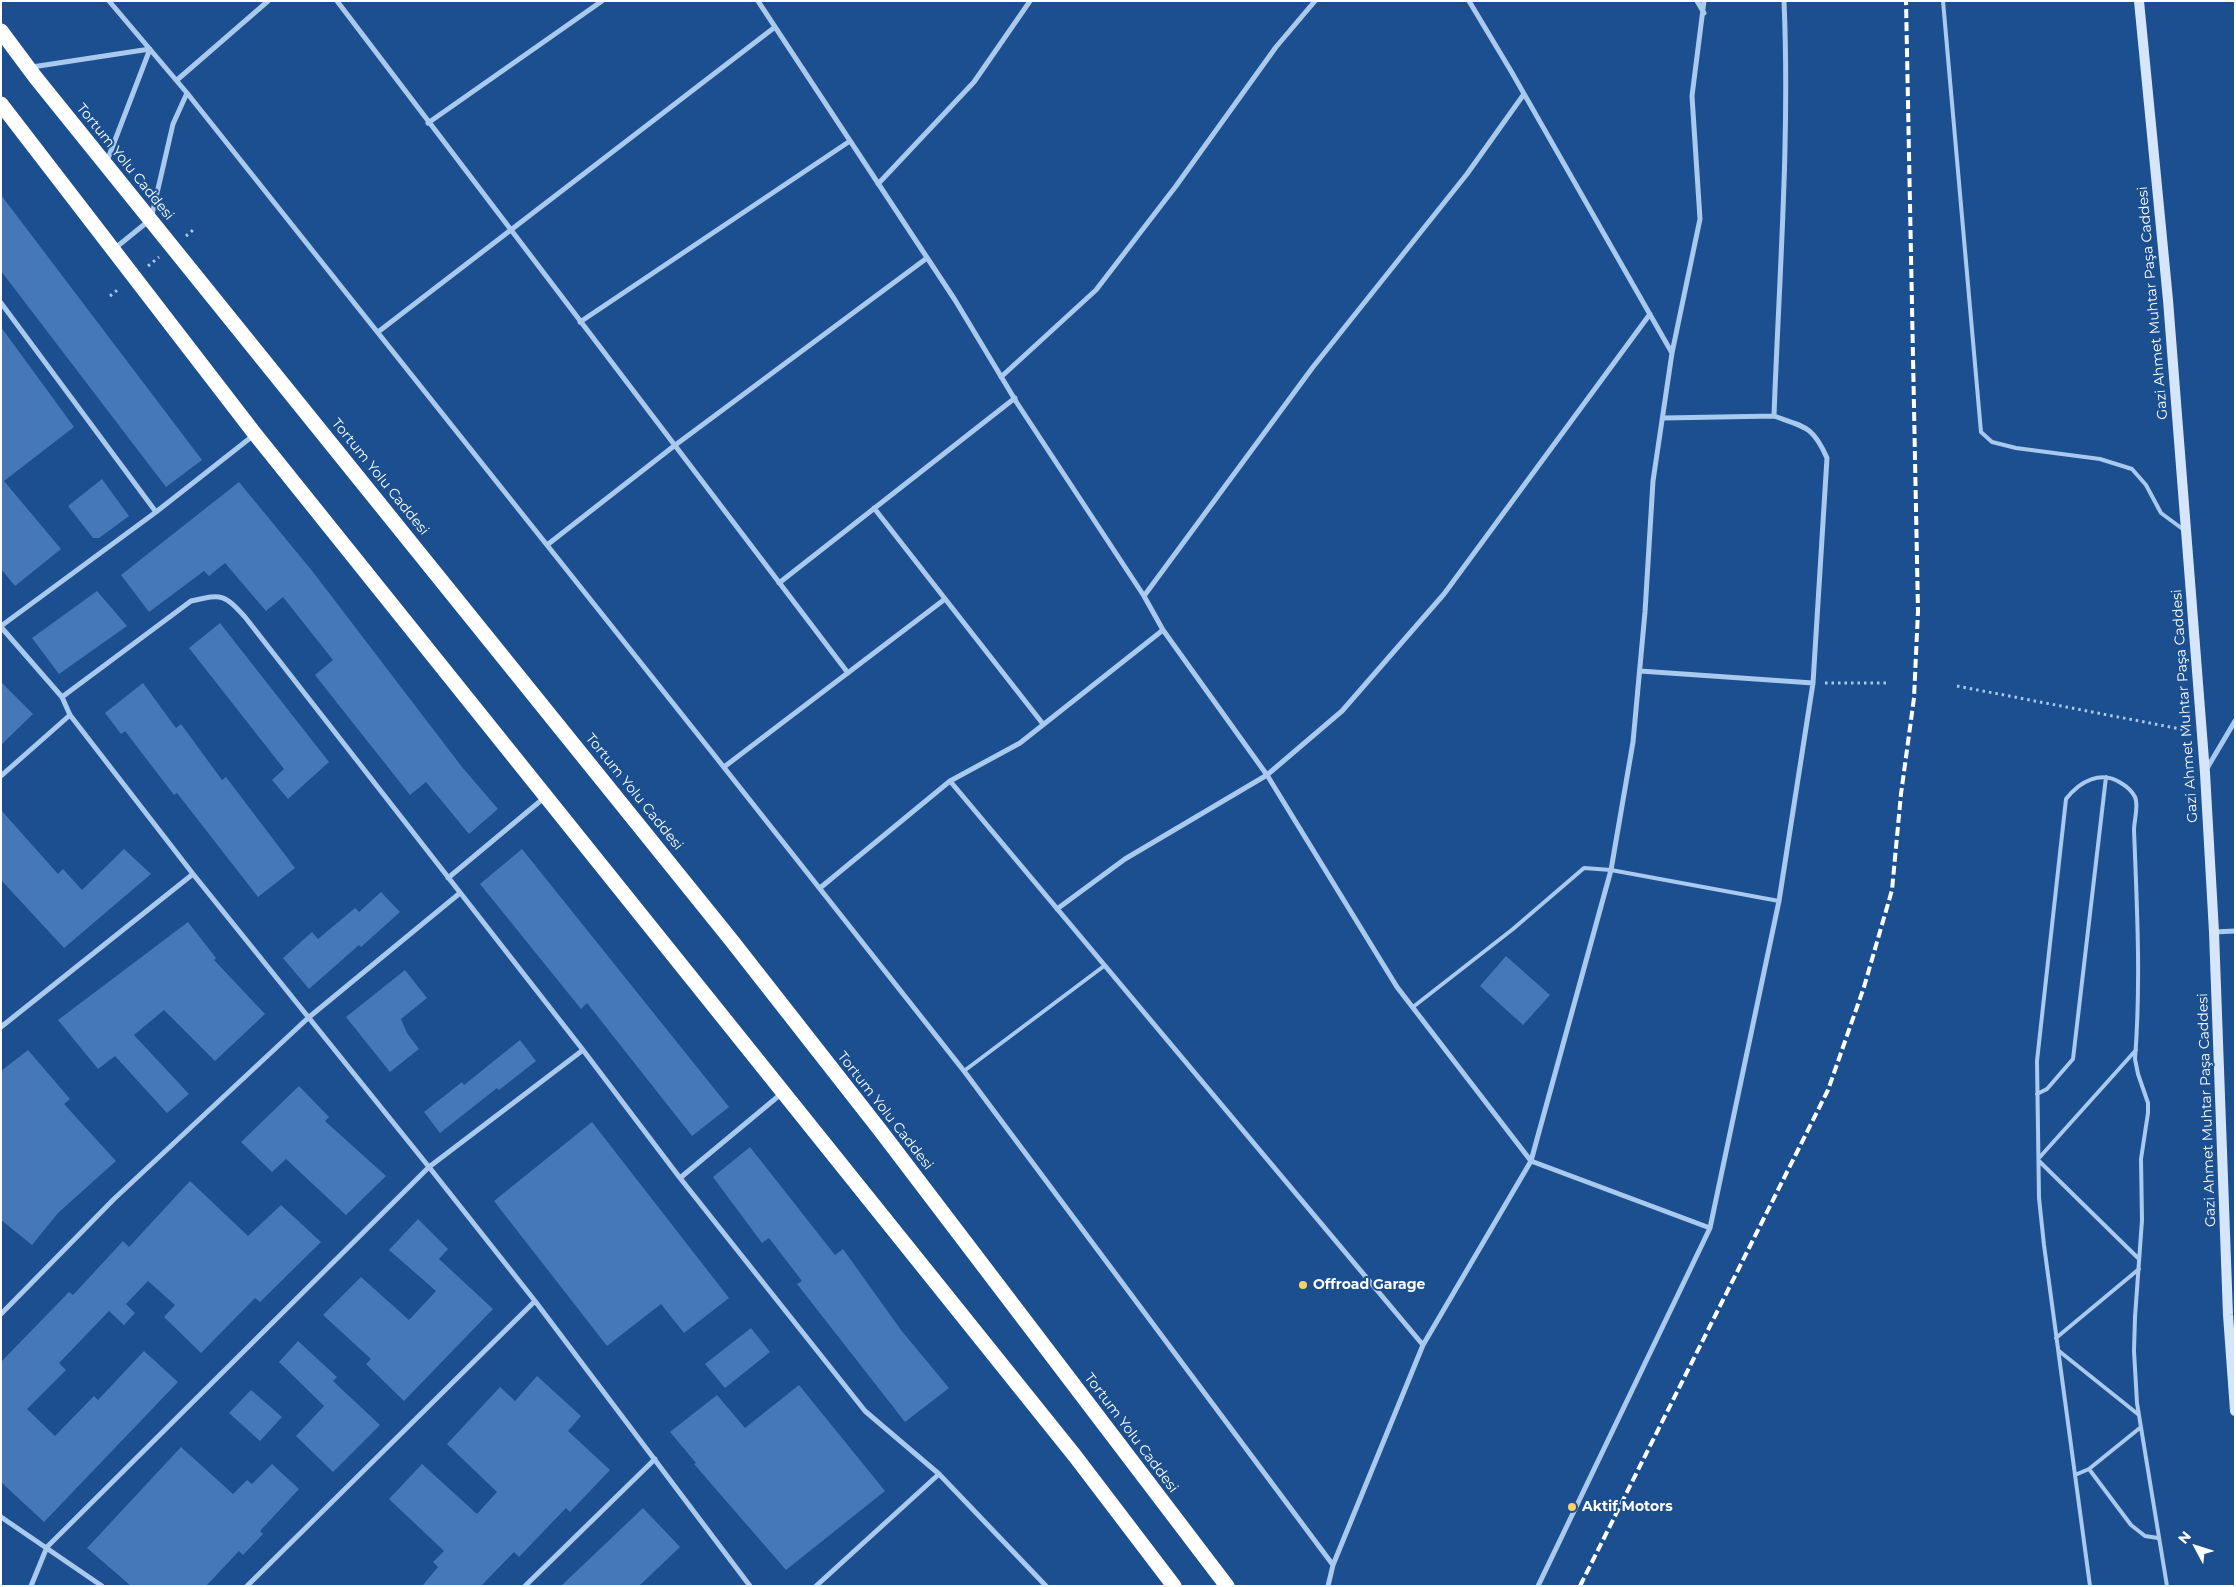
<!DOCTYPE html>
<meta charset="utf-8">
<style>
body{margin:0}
#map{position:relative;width:2236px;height:1587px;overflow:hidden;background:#1b4f8f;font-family:Montserrat,sans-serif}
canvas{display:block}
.frame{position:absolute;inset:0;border:2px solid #fff;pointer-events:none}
.north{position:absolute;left:2171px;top:1522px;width:50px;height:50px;-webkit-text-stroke:4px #1b4f8f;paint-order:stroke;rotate:310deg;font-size:14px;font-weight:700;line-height:20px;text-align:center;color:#fff}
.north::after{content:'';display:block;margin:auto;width:18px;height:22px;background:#fff;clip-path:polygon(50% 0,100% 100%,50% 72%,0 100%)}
</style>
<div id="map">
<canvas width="2236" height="1587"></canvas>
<div class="frame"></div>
<div class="north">N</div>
</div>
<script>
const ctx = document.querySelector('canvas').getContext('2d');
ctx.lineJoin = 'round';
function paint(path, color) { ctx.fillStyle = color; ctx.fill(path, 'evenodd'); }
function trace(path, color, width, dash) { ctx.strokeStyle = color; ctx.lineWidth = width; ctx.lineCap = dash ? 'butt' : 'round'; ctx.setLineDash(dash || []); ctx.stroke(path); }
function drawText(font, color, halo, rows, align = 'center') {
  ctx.font = font + ' Montserrat,sans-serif'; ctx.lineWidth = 4; ctx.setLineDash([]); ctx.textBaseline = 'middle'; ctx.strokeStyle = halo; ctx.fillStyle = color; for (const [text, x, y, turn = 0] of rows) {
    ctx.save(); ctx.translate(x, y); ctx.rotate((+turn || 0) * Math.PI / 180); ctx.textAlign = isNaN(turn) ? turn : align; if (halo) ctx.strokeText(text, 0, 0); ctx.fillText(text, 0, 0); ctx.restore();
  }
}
paint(new Path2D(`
 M1,195L202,460L166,487L1,271Z
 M1,327L74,427L4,481L61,549L15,586L1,569Z
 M102,479L129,516L99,538H93L68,506Z
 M239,482L313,572L462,767L498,809L469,834L426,782L410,795L315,675L333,660L283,597L266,611L225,563L209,576L204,571L149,612L121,575Z
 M97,591L127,626L59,674L32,638Z
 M220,623L329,762L288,799L272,780L284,769L189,648Z
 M1,682L33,714L1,745Z
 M143,683L176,728L181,724L222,780L226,777L295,868L258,897L177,793L174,795L125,731L121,734L105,713Z
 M1,810L58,874L63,869L82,890L124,849L151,874L64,948L1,880Z
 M522,849L729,1107L692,1136L587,1003L581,1009L480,884Z
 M381,892L400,912L361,947L359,945L309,989L283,958L312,932L318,939L355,908L359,912Z
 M188,922L216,958L214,960L265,1014L215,1061L164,1010L134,1035L189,1094L167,1113L115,1056L98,1069L58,1020Z
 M1506,956L1550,995L1523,1025L1480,986Z
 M405,970L427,998L401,1019L407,1033L419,1049L390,1072L346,1017Z
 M520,1040L536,1061L499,1090L497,1088L440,1133L424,1112L462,1082L464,1085Z
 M28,1050L70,1099L64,1104L116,1161L58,1213L32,1245L1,1220V1071Z
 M299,1086L329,1117L325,1121L386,1176L346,1215L286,1159L272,1172L241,1142Z
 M592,1122L729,1298L684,1333L661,1304L607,1346L494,1201Z
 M750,1147L835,1255L843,1249L901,1330L949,1388L905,1422L797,1284L802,1281L769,1238L762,1243L713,1177Z
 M190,1181L248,1236L281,1205L321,1242L260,1302L255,1298L201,1353L164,1317L175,1305L148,1281L126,1304L135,1313L124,1325L109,1311L59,1363L66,1370L27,1409L55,1436L94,1396L98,1400L144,1351L178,1382L44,1522L1,1482V1362L69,1292L73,1295L123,1241L129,1247Z
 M418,1219L448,1249L439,1259L493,1309L404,1401L366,1364L371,1359L323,1315L361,1277L409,1320L436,1291L389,1250Z
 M751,1328L770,1352L725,1388L705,1364Z
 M298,1341L337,1377L333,1381L380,1425L333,1472L296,1436L324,1406L279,1362Z
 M537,1376L581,1416L568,1431L610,1470L570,1512L566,1508L519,1557L514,1552L481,1586H422L438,1567L433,1562L444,1551L389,1499L422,1464L477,1514L497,1492L447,1444L500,1387L515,1401Z
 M799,1385L885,1491L786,1570L694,1464L696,1463L670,1432L717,1395L745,1428Z
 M251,1390L282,1417L260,1441L229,1413Z
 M181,1447L233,1494L247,1480L252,1484L272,1464L299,1489L260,1531L263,1534L243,1555L239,1551L206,1586H131L87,1548Z
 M643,1508L680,1547L639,1586H561Z`), '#4478b7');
trace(new Path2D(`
 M186,236L193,230
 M148,266L159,257
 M110,296L120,288
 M1825,683H1889
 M1957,686L2186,730`), '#a9c9ee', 3, [2.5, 4]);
trace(new Path2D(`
 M1943,1L1981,432L1992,442L2016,448L2100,459L2132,469L2146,485L2161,513L2184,530
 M1413,1007L1513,929L1584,868L1611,870L1779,901
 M964,1071L1104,966
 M2037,1094L2047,1089L2073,1059L2106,777
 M2039,1158L2136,1050
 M2039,1161L2139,1259
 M2056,1338L2139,1269
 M2059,1351L2139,1415
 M2089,1469L2131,1525L2145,1536L2158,1538
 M2075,1475L2089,1469L2141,1427
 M2090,1586L2044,1245L2039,1198L2037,1061L2066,799C2080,781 2101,770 2121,783C2126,786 2132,791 2135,797C2139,805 2134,821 2134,830C2137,906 2141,983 2135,1059L2138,1074L2148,1103V1113L2141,1159L2142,1220L2135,1317L2134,1351L2137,1403L2167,1586`), '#a9c9ee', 4);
trace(new Path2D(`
 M109,1L187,93L711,751L964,1071L1333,1565
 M337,1L848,673
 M758,1L955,300L1017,403L1144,596L1163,630L1267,775L1397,987L1531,1161L1710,1228
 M1469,1L1511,71L1672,353
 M1697,1L1704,13
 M32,67L150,49L107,161
 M177,80L268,1
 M428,123L602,1
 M878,184L974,82L1030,1
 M114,249L151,219L173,124L187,93
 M1,303L156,512
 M580,322L850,141
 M378,332L775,27
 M1001,377L1096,290L1176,186L1276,47L1315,1
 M1664,418L1774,416
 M874,508L1043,724
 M547,545L674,446L927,258
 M779,583L1015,398
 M1144,596L1313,367L1467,174L1524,94
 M1,626L156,512L254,435
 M1,627L62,697L70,715L193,874L429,1167L535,1301L750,1586
 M1640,671L1813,683
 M62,697L191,601C222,594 223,593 245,617L583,1050L680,1178L865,1411L939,1474L1046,1586
 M724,767L945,599
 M2206,770L2235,721
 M1,776L70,715
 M950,781L1423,1345
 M448,878L544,798
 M820,888L950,781L1020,743L1163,630
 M1057,909L1125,859L1267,775L1342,711L1444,594L1650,314
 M2214,932L2235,931
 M1,1027L193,874
 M680,1178L781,1094
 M1,1314L114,1199L308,1018L460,893
 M1,1517L102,1586
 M31,1586L47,1547L429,1167L583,1050
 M247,1586L535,1301
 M525,1586L655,1459
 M816,1586L939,1474
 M1328,1586L1333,1565L1423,1345L1531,1161L1611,870L1633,742L1645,612L1653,481L1672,353L1700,219L1692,96L1704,1
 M1538,1586L1710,1228L1779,901L1813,683L1827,458C1813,426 1805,427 1774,416C1779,278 1790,140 1784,1`), '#a9c9ee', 5);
trace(new Path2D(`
 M2139,1L2168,300L2205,773L2214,932L2228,1315L2235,1411`), '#d6e6fa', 10);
trace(new Path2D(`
 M1,31L36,78L732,941L880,1130L1227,1586
 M1,104L255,434L1075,1456L1174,1586`), '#fff', 15);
trace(new Path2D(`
 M1580,1586L1828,1090L1864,987L1892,890L1901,794L1914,698L1918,611L1906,1`), '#fff', 4, [9, 4]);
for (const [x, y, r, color] of [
 [1303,1285,5,"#ffd166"],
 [1572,1507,5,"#ffd166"]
]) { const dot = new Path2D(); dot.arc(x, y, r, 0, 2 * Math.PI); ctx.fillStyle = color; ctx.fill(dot); trace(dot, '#1b4f8f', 2); }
drawText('14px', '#fff', '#1b4f8f', [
 ["Tortum Yolu Caddesi",125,162,51],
 ["Gazi Ahmet Muhtar Paşa Caddesi",2153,303,-95],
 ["Tortum Yolu Caddesi",380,477,51],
 ["Gazi Ahmet Muhtar Paşa Caddesi",2185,706,-94],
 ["Tortum Yolu Caddesi",634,792,51],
 ["Gazi Ahmet Muhtar Paşa Caddesi",2207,1110,-92],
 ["Tortum Yolu Caddesi",885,1111,52],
 ["Tortum Yolu Caddesi",1131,1433,53]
]);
drawText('bold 14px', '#fff', '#1b4f8f', [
 ["Offroad Garage",1313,1285],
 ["Aktif Motors",1582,1507]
], 'left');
</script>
